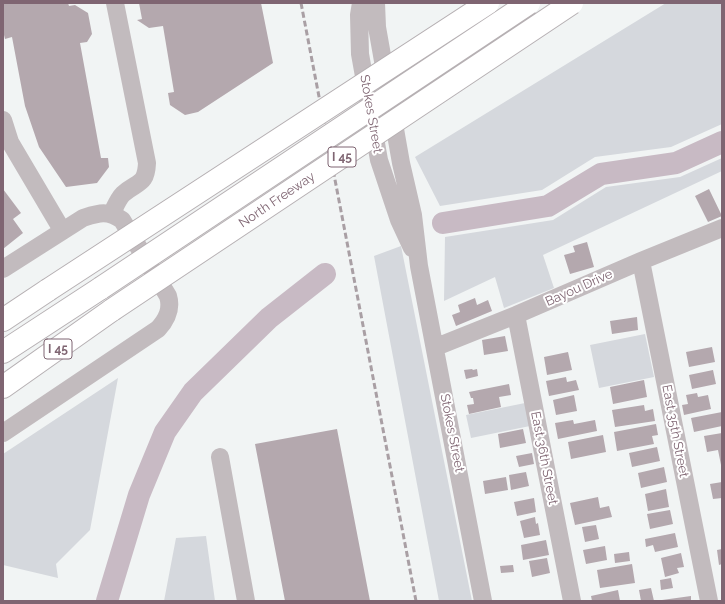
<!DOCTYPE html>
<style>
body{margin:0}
#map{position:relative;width:725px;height:604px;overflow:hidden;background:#f1f4f4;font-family:Raleway,sans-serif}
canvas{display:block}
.frame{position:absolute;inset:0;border:4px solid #7f6572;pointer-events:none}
</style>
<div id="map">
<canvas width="725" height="604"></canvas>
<div class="frame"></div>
</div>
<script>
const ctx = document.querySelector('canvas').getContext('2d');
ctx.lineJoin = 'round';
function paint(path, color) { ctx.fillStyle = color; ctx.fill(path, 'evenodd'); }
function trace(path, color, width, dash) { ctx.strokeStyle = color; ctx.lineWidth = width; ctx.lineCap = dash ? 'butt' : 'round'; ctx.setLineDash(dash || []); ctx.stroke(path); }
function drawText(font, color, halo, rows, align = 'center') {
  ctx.font = font + ' Raleway,sans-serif'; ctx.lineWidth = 4; ctx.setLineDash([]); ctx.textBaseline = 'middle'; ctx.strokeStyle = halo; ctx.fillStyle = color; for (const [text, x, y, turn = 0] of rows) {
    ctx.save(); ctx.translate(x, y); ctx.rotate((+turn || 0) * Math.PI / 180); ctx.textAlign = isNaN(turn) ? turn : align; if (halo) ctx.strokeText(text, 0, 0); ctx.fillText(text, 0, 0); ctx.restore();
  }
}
paint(new Path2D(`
 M666,3H722V124L671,147L595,157L542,190L440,206L415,157Z
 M722,158V171L543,255L554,288L504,308L495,277L444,301L445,237L553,220L606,187L680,177Z
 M401,246L472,601H439L374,256Z
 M645,334L654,377L599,388L590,345Z
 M118,378L90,530L56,564L58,578L3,565V454Z
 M525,403L530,426L471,438L466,415Z
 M206,536L215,601H164L176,538Z`), '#d5d8dd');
trace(new Path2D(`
 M443,223L548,206L601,174L676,163L722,142
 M107,601L139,495L165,432L193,392L269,318L325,274`), '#c8bac4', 22);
paint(new Path2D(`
 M3,3H68L69,6L75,5L88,13L92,34L87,42L80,43L101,158H108L109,167L97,183L66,187L39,147L25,106L12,37L5,39L3,31Z
 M139,3H261L273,63L198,112L185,115L170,105L168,93L174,92L163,26L149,28L137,20L142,19Z
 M3,189L21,213L13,219L23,233L3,249Z
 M709,189L722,216L708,222L695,196Z
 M587,242L594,267L570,274L564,255L575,252L573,246Z
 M475,298L477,305L488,300L492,311L456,326L452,315L460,312L458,305Z
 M637,317L638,330L612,334L610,321Z
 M505,336L508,351L484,355L482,340Z
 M712,347L715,362L689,367L686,352Z
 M568,352L572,370L547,375L544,357Z
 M472,369L473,370L477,369L478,376L466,379L464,370Z
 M713,370L716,384L692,389L689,375Z
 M566,377L567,382L576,380L579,390L549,396L546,381Z
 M644,380L647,397L613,404L610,387Z
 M509,384L511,395L499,397L501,407L469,414L467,405L474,404L473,398H471L469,392Z
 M697,393L698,397L708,395L711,409L684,415L682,405L688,404L686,395Z
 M574,395L577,411L556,415L553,400Z
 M644,405L645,411L653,409L655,421L615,427L612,410Z
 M722,412V426L694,432L691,418Z
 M573,420L574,424L595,420L597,431L558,439L555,423Z
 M656,424L658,435L652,436L654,444L617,451L614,432Z
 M337,429L370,601H285L255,444Z
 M523,429L526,443L500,448L498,434Z
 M722,433V465H721L718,450L707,452L704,436Z
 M603,435L606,452L571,459L568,442Z
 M657,447L660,461L632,467L629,453Z
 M532,453L534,464L519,467L516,456Z
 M664,467L667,482L641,488L638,473Z
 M526,472L529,486L511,490L509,475Z
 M506,477L508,490L485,494L483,481Z
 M722,482V498L713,499L710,484Z
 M666,489L669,507L648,511L645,494Z
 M598,497L600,508L609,506L612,517L575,525L570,503Z
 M534,498L536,512L517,516L514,502Z
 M670,510L673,524L650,529L647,514Z
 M535,517L536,524L538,523L540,535L524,538L520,521Z
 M596,525L599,539L585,542L582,527Z
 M675,533L678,547L655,552L653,545L646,547L645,539Z
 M546,540L549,555L523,560L521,545Z
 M605,546L607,560L586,564L583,550Z
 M722,549V564L719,565L717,550Z
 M629,552L630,561L615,563L614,554Z
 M681,553L684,567L677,568L679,573L665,577L661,558Z
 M547,558L550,573L532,577L529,561Z
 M632,564L635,583L600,588L597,570Z
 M513,565L514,572L501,573L500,566Z
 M671,578L673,588L661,590L660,580Z
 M651,588L654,601H641L639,590Z
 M618,590L620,601H592L591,596Z
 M691,596V601H662V600Z`), '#b4a8ae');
const highway = new Path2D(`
 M3,320L48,290
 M3,352L101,288
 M3,387L112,310`);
trace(highway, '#b6b0b3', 24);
trace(new Path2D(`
 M361,3L359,15L360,54L379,160L399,220L412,248
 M376,3L377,27L401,163L413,215L419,266L483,601
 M3,120L10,142L62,230
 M112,213C115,207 118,199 123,194C137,181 146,186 147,163L115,3
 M641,261L709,601
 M3,269L83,218C99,213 107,210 122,220L168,296C172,309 167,319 158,329L3,433
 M516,315L572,601
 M436,347L516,315L641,261L722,228
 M220,457L246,601`), '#c2bbbe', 18);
trace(highway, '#fff', 22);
trace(new Path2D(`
 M301,3L416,601`), '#a99fa4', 3, [6, 3]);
const highwayBridge = new Path2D(`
 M101,288L529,3
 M48,290L488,3
 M112,310L572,3`);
trace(highwayBridge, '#b6b0b3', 24, []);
trace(highwayBridge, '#fff', 22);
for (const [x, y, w] of [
 [342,157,28],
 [58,349,28]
]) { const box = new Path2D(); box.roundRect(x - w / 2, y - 10, w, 20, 3); ctx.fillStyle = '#fff'; ctx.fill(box); trace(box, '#7f6572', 1); }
drawText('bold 12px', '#7f6572', null, [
 ["I 45",342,157],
 ["I 45",58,349]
]);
drawText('13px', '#7f6572', '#fff', [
 ["Stokes Street",371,114,80],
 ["North Freeway",277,200,-34],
 ["Bayou Drive",579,288,-24],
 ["East 35th Street",675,431,79],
 ["Stokes Street",452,433,79],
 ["East 36th Street",544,458,79]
]);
</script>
